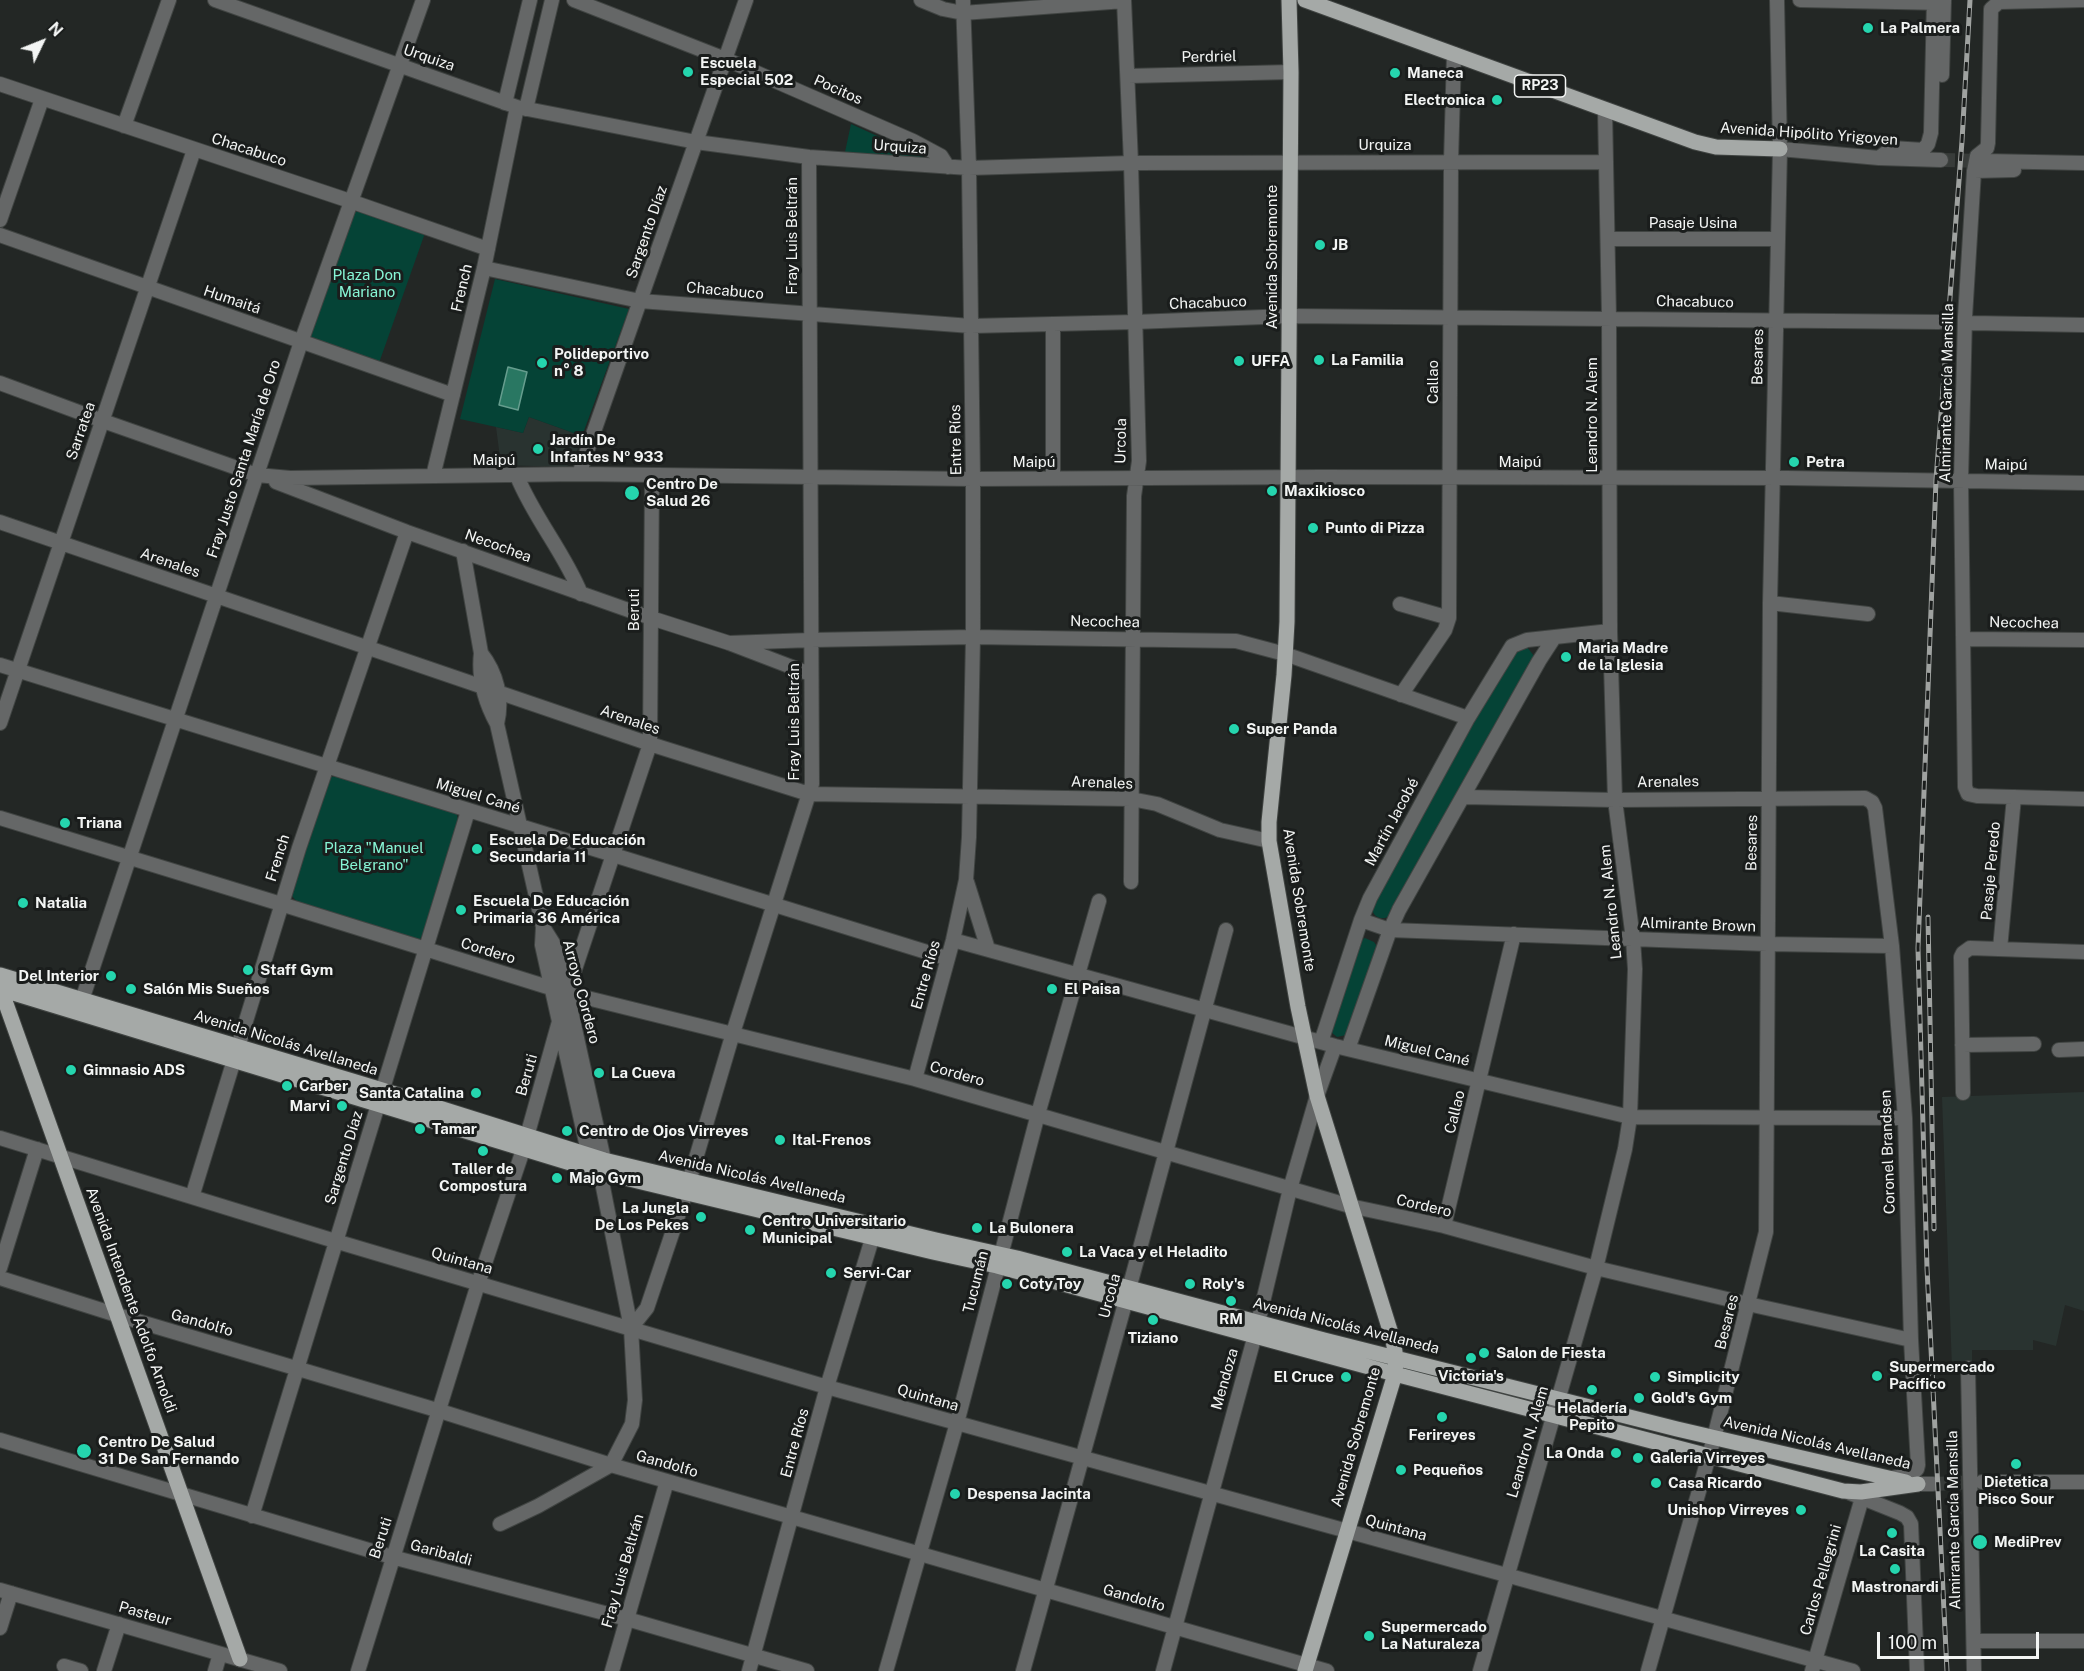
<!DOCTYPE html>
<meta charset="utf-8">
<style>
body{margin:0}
#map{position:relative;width:2084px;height:1671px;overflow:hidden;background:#232725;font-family:"Public Sans",sans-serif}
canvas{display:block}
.north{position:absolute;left:12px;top:12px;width:60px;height:60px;-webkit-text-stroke:4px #1a1d1c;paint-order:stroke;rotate:47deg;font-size:16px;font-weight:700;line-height:24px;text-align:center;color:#f3f5f4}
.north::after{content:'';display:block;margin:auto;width:21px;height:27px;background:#f3f5f4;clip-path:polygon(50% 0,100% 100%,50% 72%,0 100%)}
.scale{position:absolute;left:1877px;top:1632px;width:162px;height:27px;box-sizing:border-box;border:3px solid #f3f5f4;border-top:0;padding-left:8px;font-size:18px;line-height:21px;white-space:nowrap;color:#f3f5f4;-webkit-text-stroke:4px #1a1d1c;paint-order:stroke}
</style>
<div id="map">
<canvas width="2084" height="1671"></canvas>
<div class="north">N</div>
<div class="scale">100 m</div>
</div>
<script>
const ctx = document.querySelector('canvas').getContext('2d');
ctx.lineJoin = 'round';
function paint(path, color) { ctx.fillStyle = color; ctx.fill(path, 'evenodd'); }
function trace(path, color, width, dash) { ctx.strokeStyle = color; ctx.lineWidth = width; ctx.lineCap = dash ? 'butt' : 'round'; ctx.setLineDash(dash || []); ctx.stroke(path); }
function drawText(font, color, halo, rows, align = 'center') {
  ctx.font = font + ' "Public Sans",sans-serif'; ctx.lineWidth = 6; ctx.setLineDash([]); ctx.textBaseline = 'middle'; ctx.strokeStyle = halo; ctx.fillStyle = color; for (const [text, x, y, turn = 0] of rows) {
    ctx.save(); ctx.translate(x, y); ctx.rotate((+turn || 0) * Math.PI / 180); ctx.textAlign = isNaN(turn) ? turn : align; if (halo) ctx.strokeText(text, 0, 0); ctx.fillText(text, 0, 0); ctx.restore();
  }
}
paint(new Path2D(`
 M529,417L582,436L573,462L566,467L501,465L496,427L523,433Z
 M2084,1092V1311L2065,1305L2056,1346L2033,1340V1350H1972V1368H1952L1942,1097Z`), '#293330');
paint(new Path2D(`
 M851,124L930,160L845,152Z
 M358,211L425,233L379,363L310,338L309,334L354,213Z
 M495,279L629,309L582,436L529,417L523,433L460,419Z
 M1527,647L1534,656L1391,915C1382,922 1371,917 1372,905L1469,726L1514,650Z
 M338,776L452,810L457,814L458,822L423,934L420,939H415L298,903L292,896V889L327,781L331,777Z
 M1365,938L1374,942L1378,948L1346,1035L1337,1037L1331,1032L1359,941Z`), '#054336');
const water = new Path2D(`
 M508,367L527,372L518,410L499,405Z`);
paint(water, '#297762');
trace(water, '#669d8e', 1.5);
trace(new Path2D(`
 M1941,160L1984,161
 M1939,322L1971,323
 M1933,1484L1980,1482`), '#383c3a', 14, [14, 7]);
const minor = new Path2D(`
 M215,0L517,107L696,142L809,157L969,168L1131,163L1606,162
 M574,0L725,59L913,141L941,156L948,167
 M921,0L943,9L963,13L1124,1
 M1124,0L1131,163L1139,461L1134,496L1131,882
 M1800,0L1944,3
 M2084,0L1999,2L1991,9L1988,143L1987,148L1977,156L1974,171L1965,317L1961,480L1965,787L1968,794L1977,796L2084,799
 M1942,75L1944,0
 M1128,76L1291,72
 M0,84L350,201L488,249
 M505,103L530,0
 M526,109L552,0
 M124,126L169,0
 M1780,149L1879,158L1941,160
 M1879,158L1892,148L1923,150L1928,144L1931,133L1934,0
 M1984,161L2084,163
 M1974,171L2014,170
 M0,220L42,99
 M0,235L453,395
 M1608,239H1777
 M484,268L640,301L971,326L1135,322L1289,316L1939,322
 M1971,323L2084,325
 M1053,324V478
 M0,383L103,421L257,475L290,478L579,474L973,479L1321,477L1787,478L2084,483
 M579,474L746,0
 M433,476L484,268L517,107
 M517,476C534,518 564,552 581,594
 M276,482L407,532L651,618L729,643L810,674
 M0,522L650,744L809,794L1131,799L1157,804L1220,830L1269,841
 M463,551L481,653C478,678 485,702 497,724L543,927L553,943L567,993L604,1160L601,1168
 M1770,603L1868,614
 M1400,604L1449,618
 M1963,639L2084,640
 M729,643L811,640L973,637L1236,641L1285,654L1468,718
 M481,653C497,673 503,699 497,724
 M0,665L946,958
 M1401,695L1445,630L1449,618L1451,162L1454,54
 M0,723L194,150
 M1463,797L1615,800L1865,798L1872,802L1875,808L1892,946L1905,1118L1911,1340L1918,1465L1917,1469L1911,1475L1892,1478
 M0,818L281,904L567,993L915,1079L1350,1206L1444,1226L1596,1268L1748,1304L1911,1340
 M967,882L988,949
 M1361,920L1390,930L1767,944L1892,946
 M953,940L1335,1046L1630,1117L1905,1118
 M2000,949L2014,797
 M82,1000L301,342L423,0
 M1321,1042L1361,920L1370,898L1468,718L1512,646L1527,640L1610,631
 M1962,1045L2034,1044
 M1348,1049L1390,930L1399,910L1539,661L1554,638
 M2059,1050L2084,1049
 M915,1079L953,940L966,880L969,837L973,637V479L969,168L963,0
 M1963,1093L1961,957L1963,953L1970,948L2084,952
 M0,1138L335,1241L827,1387L1853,1671
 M192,1197L299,848L407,532
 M1444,1226L1514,934
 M0,1268L37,1149
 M0,1278L117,1315L440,1411L611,1465L1327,1671
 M631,1328L647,1308L686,1192L733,1033L812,784L809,157
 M1968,1368L1974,1671
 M0,1440L392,1557L627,1619L807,1671
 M1982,1482H2084
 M1918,1484H1933
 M1850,1493L1900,1513L1907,1517L1911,1524L1917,1671
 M252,1516L468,811
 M500,1524L538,1506L611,1465L632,1424L635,1400L631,1328L600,1172L589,1156L542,945L543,927
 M0,1590L280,1671
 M0,1628L11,1593
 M1974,1641H2084
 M64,1666L81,1671
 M104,1671L119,1624
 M215,1671L220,1654
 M358,1671L478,1284L524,1147L567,993L650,744L652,476
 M612,1671L667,1481
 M749,1671L827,1387L875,1229
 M886,1671L957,1423L1038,1114L1099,901
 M1023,1671L1126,1300L1226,930
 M1163,1671L1255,1335L1290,1189L1317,1096L1335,1046
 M1480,1671L1596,1268L1625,1149L1630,1117L1635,969L1633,939L1615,800L1610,631L1609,318L1605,110
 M1648,1671L1714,1438L1766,1232L1770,603L1780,149L1777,0
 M1812,1671L1862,1498`);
const major = new Path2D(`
 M1289,0L1291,72L1287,622L1284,675L1269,822V841L1298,1007L1317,1096L1393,1340L1396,1358L1395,1374L1305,1671
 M1305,0L1695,142L1716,147L1780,149
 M0,975L382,1090L604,1160L936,1240L1017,1258L1324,1340L1677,1429L1906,1482
 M0,987L240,1659
 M0,989L600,1172L933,1252L997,1266L1395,1374L1843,1491L1861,1492L1918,1484`);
trace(minor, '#404442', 16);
trace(major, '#404442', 17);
trace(minor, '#656767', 14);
trace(major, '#a5a9a7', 15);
const rail = new Path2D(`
 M1928,917L1934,1229
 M1947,1671L1927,1268L1918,948L1936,480L1962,141L1970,0`);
trace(rail, '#9fa2a0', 5);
trace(rail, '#1a1d1c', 3, [9]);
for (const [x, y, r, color] of [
 [1868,28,6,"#25d5ae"],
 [688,72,6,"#25d5ae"],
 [1395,73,6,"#25d5ae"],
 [1497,100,6,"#25d5ae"],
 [1320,245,6,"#25d5ae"],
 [1319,360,6,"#25d5ae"],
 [1239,361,6,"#25d5ae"],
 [542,363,6,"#25d5ae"],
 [538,449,6,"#25d5ae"],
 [1794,462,6,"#25d5ae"],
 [1272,491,6,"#25d5ae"],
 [632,493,8,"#25d5ae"],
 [1313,528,6,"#25d5ae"],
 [1566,657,6,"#25d5ae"],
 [1234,729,6,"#25d5ae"],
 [65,823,6,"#25d5ae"],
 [477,849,6,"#25d5ae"],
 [23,903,6,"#25d5ae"],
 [461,910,6,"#25d5ae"],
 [248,970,6,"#25d5ae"],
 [111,976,6,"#25d5ae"],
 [131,989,6,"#25d5ae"],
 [1052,989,6,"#25d5ae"],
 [71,1070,6,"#25d5ae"],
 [599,1073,6,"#25d5ae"],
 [287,1086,6,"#25d5ae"],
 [476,1093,6,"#25d5ae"],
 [342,1106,6,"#25d5ae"],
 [420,1129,6,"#25d5ae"],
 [567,1131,6,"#25d5ae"],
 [780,1140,6,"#25d5ae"],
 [483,1151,6,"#25d5ae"],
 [557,1178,6,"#25d5ae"],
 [701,1217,6,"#25d5ae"],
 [977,1228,6,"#25d5ae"],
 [750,1230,6,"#25d5ae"],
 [1067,1252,6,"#25d5ae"],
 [831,1273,6,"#25d5ae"],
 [1007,1284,6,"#25d5ae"],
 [1190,1284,6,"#25d5ae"],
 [1231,1301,6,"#25d5ae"],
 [1153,1320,6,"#25d5ae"],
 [1484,1353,6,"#25d5ae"],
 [1471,1358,6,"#25d5ae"],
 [1877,1376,6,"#25d5ae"],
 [1346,1377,6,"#25d5ae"],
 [1655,1377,6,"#25d5ae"],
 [1592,1390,6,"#25d5ae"],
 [1639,1398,6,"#25d5ae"],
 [1442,1417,6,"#25d5ae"],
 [84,1451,8,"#25d5ae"],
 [1616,1453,6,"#25d5ae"],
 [1638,1458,6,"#25d5ae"],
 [2016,1464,6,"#25d5ae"],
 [1401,1470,6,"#25d5ae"],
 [1656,1483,6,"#25d5ae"],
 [955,1494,6,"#25d5ae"],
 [1801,1510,6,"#25d5ae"],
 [1892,1533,6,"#25d5ae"],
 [1980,1542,8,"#25d5ae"],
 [1895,1569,6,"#25d5ae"],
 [1369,1636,6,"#25d5ae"]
]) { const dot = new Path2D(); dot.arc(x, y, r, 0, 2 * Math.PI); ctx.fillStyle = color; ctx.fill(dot); trace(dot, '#1a1d1c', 2); }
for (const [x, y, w] of [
 [1540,86,51]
]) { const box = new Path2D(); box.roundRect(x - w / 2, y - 11, w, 22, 4.5); ctx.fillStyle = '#1a1d1c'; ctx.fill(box); trace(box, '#f3f5f4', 1.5); }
drawText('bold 14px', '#f3f5f4', null, [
 ["RP23",1540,86]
]);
drawText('bold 15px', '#f3f5f4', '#1a1d1c', [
 ["La Palmera",1880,28],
 ["Escuela",700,63],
 ["Especial 502",700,80],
 ["Maneca",1407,73],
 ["Electronica",1485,100,"right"],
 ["JB",1332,245],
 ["Polideportivo",554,354],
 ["n° 8",554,371],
 ["La Familia",1331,360],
 ["UFFA",1251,361],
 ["Jardín De",550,440],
 ["Infantes Nº 933",550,457],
 ["Petra",1806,462],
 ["Centro De",646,484],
 ["Salud 26",646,501],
 ["Maxikiosco",1284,491],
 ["Punto di Pizza",1325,528],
 ["Maria Madre",1578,648],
 ["de la Iglesia",1578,665],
 ["Super Panda",1246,729],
 ["Triana",77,823],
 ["Escuela De Educación",489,840],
 ["Secundaria 11",489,857],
 ["Escuela De Educación",473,901],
 ["Primaria 36 América",473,918],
 ["Natalia",35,903],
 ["Staff Gym",260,970],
 ["Del Interior",99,976,"right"],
 ["Salón Mis Sueños",143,989],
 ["El Paisa",1064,989],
 ["Gimnasio ADS",83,1070],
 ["La Cueva",611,1073],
 ["Carber",299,1086],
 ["Santa Catalina",464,1093,"right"],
 ["Marvi",330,1106,"right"],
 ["Tamar",432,1129],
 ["Centro de Ojos Virreyes",579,1131],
 ["Ital-Frenos",792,1140],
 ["Taller de",483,1169,"center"],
 ["Compostura",483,1186,"center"],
 ["Majo Gym",569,1178],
 ["La Jungla",689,1208,"right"],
 ["De Los Pekes",689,1225,"right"],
 ["Centro Universitario",762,1221],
 ["Municipal",762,1238],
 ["La Bulonera",989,1228],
 ["La Vaca y el Heladito",1079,1252],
 ["Servi-Car",843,1273],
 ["Coty Toy",1019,1284],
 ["Roly's",1202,1284],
 ["RM",1231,1319,"center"],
 ["Tiziano",1153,1338,"center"],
 ["Salon de Fiesta",1496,1353],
 ["Supermercado",1889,1367],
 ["Pacífico",1889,1384],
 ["Victoria's",1471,1376,"center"],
 ["El Cruce",1334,1377,"right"],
 ["Simplicity",1667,1377],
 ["Gold's Gym",1651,1398],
 ["Heladería",1592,1408,"center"],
 ["Pepito",1592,1425,"center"],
 ["Ferireyes",1442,1435,"center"],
 ["Centro De Salud",98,1442],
 ["31 De San Fernando",98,1459],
 ["La Onda",1604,1453,"right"],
 ["Galeria Virreyes",1650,1458],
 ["Pequeños",1413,1470],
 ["Dietetica",2016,1482,"center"],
 ["Pisco Sour",2016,1499,"center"],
 ["Casa Ricardo",1668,1483],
 ["Despensa Jacinta",967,1494],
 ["Unishop Virreyes",1789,1510,"right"],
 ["MediPrev",1994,1542],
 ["La Casita",1892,1551,"center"],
 ["Mastronardi",1895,1587,"center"],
 ["Supermercado",1381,1627],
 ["La Naturaleza",1381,1644]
], 'left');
drawText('15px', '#f3f5f4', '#1a1d1c', [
 ["Perdriel",1209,57,-1],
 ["Urquiza",429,58,19],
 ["Pocitos",838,90,24],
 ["Avenida Hipólito Yrigoyen",1809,134,4],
 ["Urquiza",1385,145],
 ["Urquiza",900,147,4],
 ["Chacabuco",249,150,18],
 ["Pasaje Usina",1693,223],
 ["Sargento Díaz",647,232,-71],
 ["Fray Luis Beltrán",792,236,-90],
 ["Avenida Sobremonte",1272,257,-90],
 ["French",462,288,-77],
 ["Chacabuco",725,291,5],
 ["Humaitá",232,300,19],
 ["Chacabuco",1695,302,1],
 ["Chacabuco",1208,303,-2],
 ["Besares",1758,357,-89],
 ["Callao",1433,382,-90],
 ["Almirante García Mansilla",1947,393,-89],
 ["Leandro N. Alem",1592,415,-90],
 ["Sarratea",81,431,-71],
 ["Entre Ríos",956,440,-91],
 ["Urcola",1121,441,-89],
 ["Fray Justo Santa María de Oro",244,459,-72],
 ["Maipú",494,460],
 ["Maipú",1034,462],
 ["Maipú",1520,462],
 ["Maipú",2006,465,1],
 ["Necochea",498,546,20],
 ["Arenales",170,563,19],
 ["Beruti",634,610,-90],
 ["Necochea",1105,622,1],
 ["Necochea",2024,623,1],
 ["Arenales",630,720,19],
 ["Fray Luis Beltrán",794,722,-90],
 ["Arenales",1668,782,-1],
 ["Arenales",1102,783,2],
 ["Miguel Cané",478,796,17],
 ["Martín Jacobé",1392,822,-62],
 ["Besares",1752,843,-89],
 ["French",278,858,-73],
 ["Pasaje Peredo",1991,871,-85],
 ["Avenida Sobremonte",1299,900,81],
 ["Leandro N. Alem",1611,902,-96],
 ["Almirante Brown",1698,925,2],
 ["Cordero",488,951,17],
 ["Entre Ríos",926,975,-74],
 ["Arroyo Cordero",581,992,75],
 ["Avenida Nicolás Avellaneda",286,1043,17],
 ["Miguel Cané",1427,1051,14],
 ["Cordero",957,1074,16],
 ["Beruti",527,1075,-74],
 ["Callao",1455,1112,-76],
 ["Coronel Brandsen",1888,1152,-92],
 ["Sargento Díaz",344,1158,-73],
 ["Avenida Nicolás Avellaneda",752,1177,13],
 ["Cordero",1424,1206,13],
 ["Quintana",462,1261,16],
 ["Tucumán",976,1282,-76],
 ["Urcola",1110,1296,-75],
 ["Avenida Intendente Adolfo Arnoldi",131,1300,70],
 ["Besares",1727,1322,-76],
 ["Gandolfo",202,1323,16],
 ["Avenida Nicolás Avellaneda",1346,1326,14],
 ["Mendoza",1225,1379,-74],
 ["Quintana",928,1398,16],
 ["Avenida Sobremonte",1356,1437,-74],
 ["Leandro N. Alem",1528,1442,-74],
 ["Entre Ríos",795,1443,-75],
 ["Avenida Nicolás Avellaneda",1817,1443,13],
 ["Gandolfo",667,1464,16],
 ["Almirante García Mansilla",1954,1520,-91],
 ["Quintana",1396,1528,15],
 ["Beruti",381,1538,-72],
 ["Garibaldi",441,1553,15],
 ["Fray Luis Beltrán",623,1571,-74],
 ["Carlos Pellegrini",1821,1580,-74],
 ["Gandolfo",1134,1598,16],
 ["Pasteur",145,1614,16]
]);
drawText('15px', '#87f5d5', '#1a1d1c', [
 ["Plaza Don",367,275],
 ["Mariano",367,292],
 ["Plaza \"Manuel",374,848],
 ["Belgrano\"",374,865]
]);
</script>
